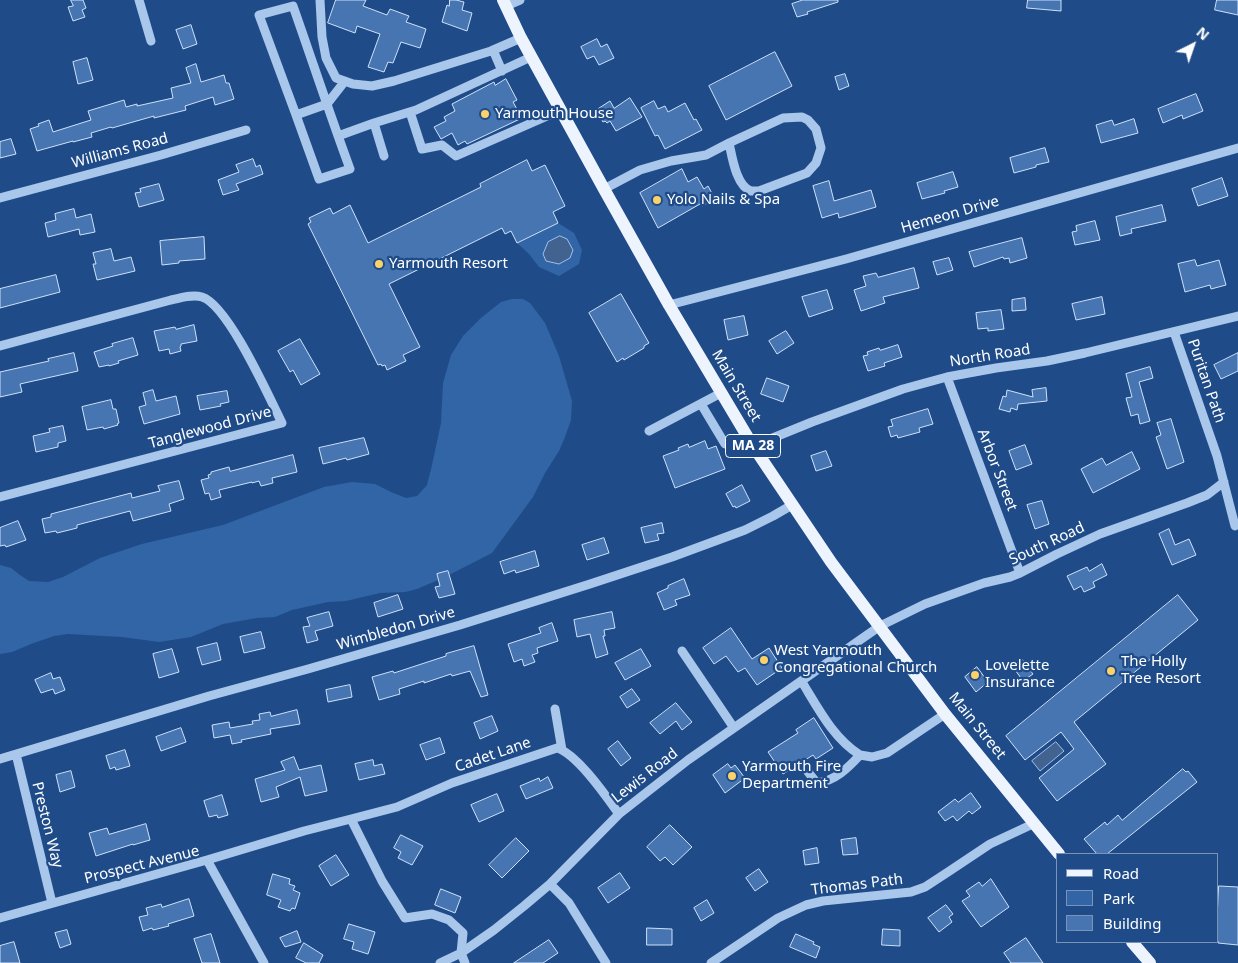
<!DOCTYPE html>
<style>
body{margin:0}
#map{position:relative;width:1238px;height:963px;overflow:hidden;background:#1f4c89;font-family:"Noto Sans",sans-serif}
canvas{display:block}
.legend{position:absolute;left:1056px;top:853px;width:162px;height:90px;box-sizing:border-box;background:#1f4c89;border:1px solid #7994b8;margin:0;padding:6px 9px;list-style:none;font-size:15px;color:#fff}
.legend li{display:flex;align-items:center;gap:10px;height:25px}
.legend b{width:25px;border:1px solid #7994b8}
.north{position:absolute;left:1168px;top:20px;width:50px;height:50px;-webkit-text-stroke:4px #1f4c89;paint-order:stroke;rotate:41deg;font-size:14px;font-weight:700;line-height:20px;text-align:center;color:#fff}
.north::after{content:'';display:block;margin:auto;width:18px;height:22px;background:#fff;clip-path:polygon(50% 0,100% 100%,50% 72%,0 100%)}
</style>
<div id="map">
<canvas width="1238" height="963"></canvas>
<ul class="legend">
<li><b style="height:6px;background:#eef4fe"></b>Road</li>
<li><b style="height:14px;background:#3265a6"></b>Park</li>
<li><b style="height:14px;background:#4775b2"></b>Building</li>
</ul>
<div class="north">N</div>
</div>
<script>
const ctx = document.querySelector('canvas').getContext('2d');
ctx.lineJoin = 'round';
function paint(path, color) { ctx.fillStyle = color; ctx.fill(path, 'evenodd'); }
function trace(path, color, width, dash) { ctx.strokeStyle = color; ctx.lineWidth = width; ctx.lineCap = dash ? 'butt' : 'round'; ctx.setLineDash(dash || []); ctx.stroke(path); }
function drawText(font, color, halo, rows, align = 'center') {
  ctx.font = font + ' "Noto Sans",sans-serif'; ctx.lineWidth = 4.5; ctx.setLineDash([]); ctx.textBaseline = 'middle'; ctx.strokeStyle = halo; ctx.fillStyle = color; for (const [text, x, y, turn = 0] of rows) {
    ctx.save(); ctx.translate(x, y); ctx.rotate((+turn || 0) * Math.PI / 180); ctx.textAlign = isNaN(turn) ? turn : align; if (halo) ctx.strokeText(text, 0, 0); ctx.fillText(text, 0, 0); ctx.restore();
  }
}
paint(new Path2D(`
 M558,223L574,233L582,250L579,264L559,276L539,267L529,254L517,243Z
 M512,299H523L530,303L545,323L559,356L572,401L571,420L565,437L559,451L545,473L533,497L492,553L443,578L417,589L405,592L380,593L346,601L328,602L292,610L275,617L257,618L223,624L191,637L159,642L122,637L68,634L54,636L31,644L12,652L0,654V565L11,568L20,575L29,581L48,582L63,577L100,558L142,544L223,525L324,487L352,482L375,484L391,492L406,498L417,496L427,485L432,465L441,423L443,383L451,355L463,336L481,318L501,302Z`), '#3265a6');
const water = new Path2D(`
 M560,236L567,239L573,250L570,258L559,264L546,261L543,254L548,242Z
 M1056,742L1064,751L1040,771L1032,761Z`);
paint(water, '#42628f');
trace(water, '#9dc1ed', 1);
const building = new Path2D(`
 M71,0H83L86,8L82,10L85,17L73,21L68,7L73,6Z
 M336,0H366L363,6L387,15L390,9L409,16L406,22L426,29L420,48L401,42L393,63L388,62L384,72L368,67L380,34L357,26L355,33L328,23Z
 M450,0H456L464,2L462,10L472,13L467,31L442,22L447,5L449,6Z
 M803,0H838V2L807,12L808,14L797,17L792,4Z
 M1028,0H1061V11L1027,8Z
 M1217,0H1238V15L1215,10Z
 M191,25L197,44L183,49L176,30Z
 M597,39L601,47L607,44L614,58L599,65L594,56L587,59L581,47Z
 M775,52L792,86L726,120L709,86Z
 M87,58L93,80L78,84L73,62Z
 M196,64L201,82L224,75L226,83H229L234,99L215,105L213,97L185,106L186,110L154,118V116L112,128L111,127L91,133L92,137L73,142V141L37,151L30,129L39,126L38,124L49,120L53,132L91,120L88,111L124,100L126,107L137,104V106L173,98L171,88L191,83L186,68Z
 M845,74L849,86L839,90L835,77Z
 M506,79L517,100L513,102L522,118L467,144L465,141L458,145L452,133L441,139L434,127L446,121L444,117L455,111L452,104L494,82L495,85Z
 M1196,94L1203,111L1183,119L1182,115L1163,123L1158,109Z
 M630,98L642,117L616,131L610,121L607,123L605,121L603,122L596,110L610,101L614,108Z
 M654,101L658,109L665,106L668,112L685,103L694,120L696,119L702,130L665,149L658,135L655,136L641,108Z
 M1134,119L1138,133L1101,143L1096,125L1112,120L1114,125Z
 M11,139L16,154L0,158V142Z
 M1045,148L1049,162L1036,165V167L1014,173L1010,158Z
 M253,159L256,167L260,165L263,174L236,184L239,190L223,195L218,180L239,172L236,165Z
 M527,160L532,171L545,165L565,206L553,212L558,223L517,243L511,231L505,234L502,228L389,284L420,347L403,355L406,361L387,370L385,365L382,366L381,364L378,365L308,224L311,222L309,218L330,208L333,214L350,205L368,243L481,187L480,184Z
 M682,169L688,182L697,177L704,189L708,186L715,199L702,206L700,204L658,228L640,193Z
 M953,172L958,187L944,191L945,193L922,199L917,183Z
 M1222,178L1228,196L1198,206L1192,189Z
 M829,181L834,201L871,190L876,207L839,218L838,213L822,218L813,186Z
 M159,184L164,200L139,207L135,193L141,192L140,189Z
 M1162,205L1166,221L1131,229L1132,233L1120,236L1116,217Z
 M74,209L76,218L91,214L95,232L80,235L79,229L48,237L45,223L56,220L55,214Z
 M1095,221L1100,240L1075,245L1072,232L1077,231L1076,226Z
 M204,237L205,259L179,261V263L162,265L160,241Z
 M1022,238L1027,258L1010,263L1009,258L1004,259L1003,257L974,267L969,252Z
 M111,249L114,261L131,257L135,271L97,280L93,264H96L93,253Z
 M949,258L953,270L937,275L933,262Z
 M1195,260L1197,266L1219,260L1226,285L1211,289L1210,285L1185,292L1178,264Z
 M914,268L919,288L883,297L885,303L861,311L854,290L866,286L863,276L876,273L878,277Z
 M56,275L60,292L0,308V289Z
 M827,290L833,309L809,317L802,297Z
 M621,294L649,343L644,346V348L624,360L623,358L617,362L589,313Z
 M1102,297L1105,314L1076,320L1072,304Z
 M1025,298L1026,310L1012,311V300Z
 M1001,310L1004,329L988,331V328L978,329L976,313Z
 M744,316L748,335L728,340L724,320Z
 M194,325L197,341L181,344V346L180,347L181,351L170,354L169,349L159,351L154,331L175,327L176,329Z
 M786,331L794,343L777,354L769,341Z
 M133,338L138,355L118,361L119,363L109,366V365L99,367L94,352L113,346L112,344Z
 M300,339L320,374L301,385L293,370L290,372L278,351Z
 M898,345L902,357L884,363L885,366L868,371L863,356L868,355L867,352L879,348L880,350Z
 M74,353L78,371L20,384L22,392L0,397V372L49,361L48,359Z
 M1238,353V371L1221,379L1214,365Z
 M1150,367L1153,378L1139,382L1150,421L1140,424L1138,414L1131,416L1126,398L1132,397L1126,374Z
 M767,378L789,386L783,402L761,394Z
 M1046,388L1047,401L1018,404L1017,410L1011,408L1010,412L999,409L1003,396L1006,397L1007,390L1033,397L1032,390Z
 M153,390L156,401L176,396L180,414L144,424L139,407L146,405L143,393Z
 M227,391L229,402L220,404L221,406L200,410L197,396Z
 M111,400L113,409H116L119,423L117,424L118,425L104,429L103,427L87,430L82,407Z
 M928,409L933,424L919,428L920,432L898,438L897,435L891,437L888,427L893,426L891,420Z
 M1171,419L1184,462L1167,469L1156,437L1161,435L1157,423Z
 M63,426L66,441L58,443V447L36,452L33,436L50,432L49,429Z
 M364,438L369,454L347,460L346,458L323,464L319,448Z
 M705,441L708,449L716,446L725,469L675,488L663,456L679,450L678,448L688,444L689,447Z
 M1025,445L1032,464L1016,470L1009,451Z
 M826,451L832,466L816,471L811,456Z
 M1132,452L1140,469L1093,493L1081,469L1102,458L1106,465Z
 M293,455L297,472L272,478L273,483L261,486L259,481L252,483V482L219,490L221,497L211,500L209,493L205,494L201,480L209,478L208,475L211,474V472L229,467L230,471Z
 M179,481L184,499L169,504L171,511L133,521L130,511L77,525V528L57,533L56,531L45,533L42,519L51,517V514L131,493L132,498L160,491L158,486Z
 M742,485L750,501L736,508L735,506L733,507L726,494Z
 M1042,501L1049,524L1035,529L1027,505Z
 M18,521L26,540L6,547L5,545L0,546V528Z
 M662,523L664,533L657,534L659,540L645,543L641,528Z
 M1169,529L1175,545L1189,539L1196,555L1172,565L1159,534Z
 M604,538L609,553L587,560L582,545Z
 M535,551L539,566L516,573L515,570L504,574L500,562Z
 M1102,564L1107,575L1093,582L1095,587L1084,592L1081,586L1074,590L1067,576L1087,567L1089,571Z
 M448,571L455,594L439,598L435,587L440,586L437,574Z
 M684,579L690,595L675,600L677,605L664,610L657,593L668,588V586Z
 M398,595L403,609L378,617L374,603Z
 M1178,595L1198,620L1074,722L1106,764L1057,801L1039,778L1074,749L1061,732L1025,760L1006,736Z
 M329,612L333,626L315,631L318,640L307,643L303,627L310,626L307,618Z
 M612,612L615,628L604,630L605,636H603L608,654L596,658L590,634L577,637L574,620Z
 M552,623L558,641L537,648L538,653L532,655L535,662L524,666L522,659L514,662L508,644L541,633L539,628Z
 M731,628L752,659L769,648L782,668L757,685L745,668L738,672L726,656L714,664L703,648Z
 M261,632L265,648L244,653L240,637Z
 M217,643L221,660L202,665L197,648Z
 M474,646L488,695L481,697L470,671L452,676L451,674L424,683V681L399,689L400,694L379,700L372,677L393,671L394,673L446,656V654Z
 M172,649L179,672L159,678L153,654Z
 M641,649L651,666L625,680L615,663Z
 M1023,660L1033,674L1023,681L1013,667Z
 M977,667L988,682L976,692L965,677Z
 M51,673L53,679L60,677L65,690L55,694L53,689L41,693L35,680Z
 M350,685L352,697L328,702L326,690Z
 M632,689L640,700L627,708L620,697Z
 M676,703L692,722L682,730L676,721L660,734L650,723Z
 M297,710L300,724L270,729L271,734L241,740L242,742L232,744L230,735L214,738L212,725L229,722L230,728L253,724L252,721L260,720L259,714L270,712L271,716Z
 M492,716L498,731L480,739L474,723Z
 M814,718L833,748L816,759L813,755L783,774L768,752L798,733L796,730Z
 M181,728L186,742L161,751L156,737Z
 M440,738L445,753L426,760L420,745Z
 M618,741L631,758L621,766L608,749Z
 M125,750L130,766L116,770L115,767L110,769L106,756Z
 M294,757L299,770L321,765L327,791L305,796L300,777L276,787L279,797L261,802L255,779L285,770L281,762Z
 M373,760L374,766L382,764L385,774L359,780L355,764Z
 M728,764L731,768L735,765L745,778L725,793L713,775Z
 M1183,769L1186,772L1188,771L1197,782L1107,854H1097L1084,839L1105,822L1107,825L1118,815L1122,820Z
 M71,771L75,787L60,792L56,775Z
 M548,777L553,788L526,799L520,786L539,778L540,781Z
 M971,793L981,807L972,814L969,811L957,821L953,816L945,821L938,812L955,799L958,802Z
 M497,794L504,811L479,822L471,805Z
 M222,795L228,815L218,818L217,815L209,817L204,801Z
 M146,824L150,840L133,845V844L96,856L89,833L107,828L109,834Z
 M670,825L692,847L673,865L665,857L660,861L647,847Z
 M401,835L423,846L412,865L398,858L401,852L394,848Z
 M516,838L529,851L502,878L489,865Z
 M856,838L858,854L843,855L841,840Z
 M817,848L819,863L805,865L803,851Z
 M336,855L349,875L331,886L319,866Z
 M759,869L768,882L755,891L746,878Z
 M620,873L630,888L608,903L598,888Z
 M273,874L290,879L289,884L295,886L293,890L300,893L295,909L292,908L290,911L278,907L281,900L267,895Z
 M991,879L1009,907L981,927L962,901L970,896L966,891L979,882L982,886Z
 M1219,886L1238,887V945L1218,943V941H1217V919Z
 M441,889L461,897L455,913L435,905Z
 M189,899L194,916L168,924L169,926L153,930L152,928L143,931L139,917L148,915L146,908L161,904L162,907Z
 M707,900L714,913L701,921L694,908Z
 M946,905L953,914L949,917L952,922L939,932L928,918Z
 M349,924L375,932L368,954L352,949L354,942L344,939Z
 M647,928L672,929V945H647Z
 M883,929L900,930V946L882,945Z
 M67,930L71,944L60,948L55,933Z
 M297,931L301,942L285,947L280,938Z
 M211,934L220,963H202L194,939Z
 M796,934L814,942L813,944L820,947L816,958L790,947Z
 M1026,938L1043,963H1011L1004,953Z
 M549,940L558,953L543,963H514Z
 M14,942L20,963H0V946Z
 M304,943L323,955L319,963H306L296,958Z`);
paint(building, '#4775b2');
trace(building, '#cee1f8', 1);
trace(new Path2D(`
 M139,0L151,41
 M320,0L322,37L326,58L336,78L353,84L372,86L394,81L491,51L521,38
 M506,6L520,0
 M493,50L502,71
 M410,112L422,149L442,145L456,156L561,110
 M296,115L319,179L350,169C330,115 312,60 293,6L259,15L296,115L327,104L345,81
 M338,136L374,123
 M384,156L374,123L416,110L531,57
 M604,189L640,170L671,161L706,155L729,143L783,118L802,117L808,120L816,129L821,148L816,163L807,173L759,191C759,191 752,191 751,191C736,186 732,156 729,143
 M0,198L161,155L246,130
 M669,305L846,259L1238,148
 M1174,332L1217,456L1235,526
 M0,346L171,300C181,298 192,294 202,297C228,305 269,397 282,423L0,497
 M947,377L1020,573
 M701,404L725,444
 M649,431L721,393
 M753,446L812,422L903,389L947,377L996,368L1047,361L1085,353L1238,316
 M682,651L734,728
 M802,682C818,708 833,738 860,755C848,768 835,781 817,783L808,772
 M555,709L562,750
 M16,754L52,903
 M860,755L872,757L887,753L945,714
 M0,759L209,696L308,669L460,625L590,584L672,557L745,530L773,516L792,505
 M351,819L397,807L452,783L557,748C577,754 606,796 619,814
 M207,860L304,831L351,819L382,881L405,918L432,914L449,920L463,933L461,953L465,963
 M550,884L569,903L606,963
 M0,918L207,860L264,963
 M440,963L461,953L494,930L524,906L550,884L619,814L688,760L880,626L925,604L984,583L1010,577L1020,573L1057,554L1100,534L1187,503L1207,495L1224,482
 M711,963L778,918L806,905L823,901L911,892L925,887L948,872L990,844L1035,823`), '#a9c6eb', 9);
trace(new Path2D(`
 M503,0L521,38L604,189L669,305L753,446L831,562L945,714L1059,854
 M1132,942L1150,963`), '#eef4fe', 12);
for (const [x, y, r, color] of [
 [485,114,5,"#fad269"],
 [657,200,5,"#fad269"],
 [379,264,5,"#fad269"],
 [764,660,5,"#fad269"],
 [1111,671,5,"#fad269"],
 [975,675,5,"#fad269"],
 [732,776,5,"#fad269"]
]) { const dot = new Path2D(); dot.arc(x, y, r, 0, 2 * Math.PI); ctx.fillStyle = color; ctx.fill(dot); trace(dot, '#1f4c89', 2); }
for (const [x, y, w] of [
 [753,446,55]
]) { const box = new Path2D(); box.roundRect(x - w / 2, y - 11.5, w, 23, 4); ctx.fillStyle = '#1f4c89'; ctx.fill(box); trace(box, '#fff', 1); }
drawText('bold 14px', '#fff', null, [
 ["MA 28",753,446]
]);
drawText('15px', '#fff', '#1f4c89', [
 ["Yarmouth House",495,114],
 ["Yolo Nails & Spa",667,200],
 ["Yarmouth Resort",389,264],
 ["West Yarmouth",774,651],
 ["Congregational Church",774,668],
 ["The Holly",1121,662],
 ["Tree Resort",1121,679],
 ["Lovelette",985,666],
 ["Insurance",985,683],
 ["Yarmouth Fire",742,767],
 ["Department",742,784]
], 'left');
drawText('15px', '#fff', '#1f4c89', [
 ["Williams Road",120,151,-15],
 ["Hemeon Drive",950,215,-16],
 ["North Road",990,356,-9],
 ["Puritan Path",1206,381,71],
 ["Main Street",736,386,59],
 ["Tanglewood Drive",210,428,-15],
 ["Arbor Street",997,470,69],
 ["South Road",1047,544,-25],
 ["Wimbledon Drive",396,629,-16],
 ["Main Street",977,726,51],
 ["Cadet Lane",493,755,-19],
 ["Lewis Road",645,776,-38],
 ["Preston Way",47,825,76],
 ["Prospect Avenue",142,865,-14],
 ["Thomas Path",857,885,-7]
]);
</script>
